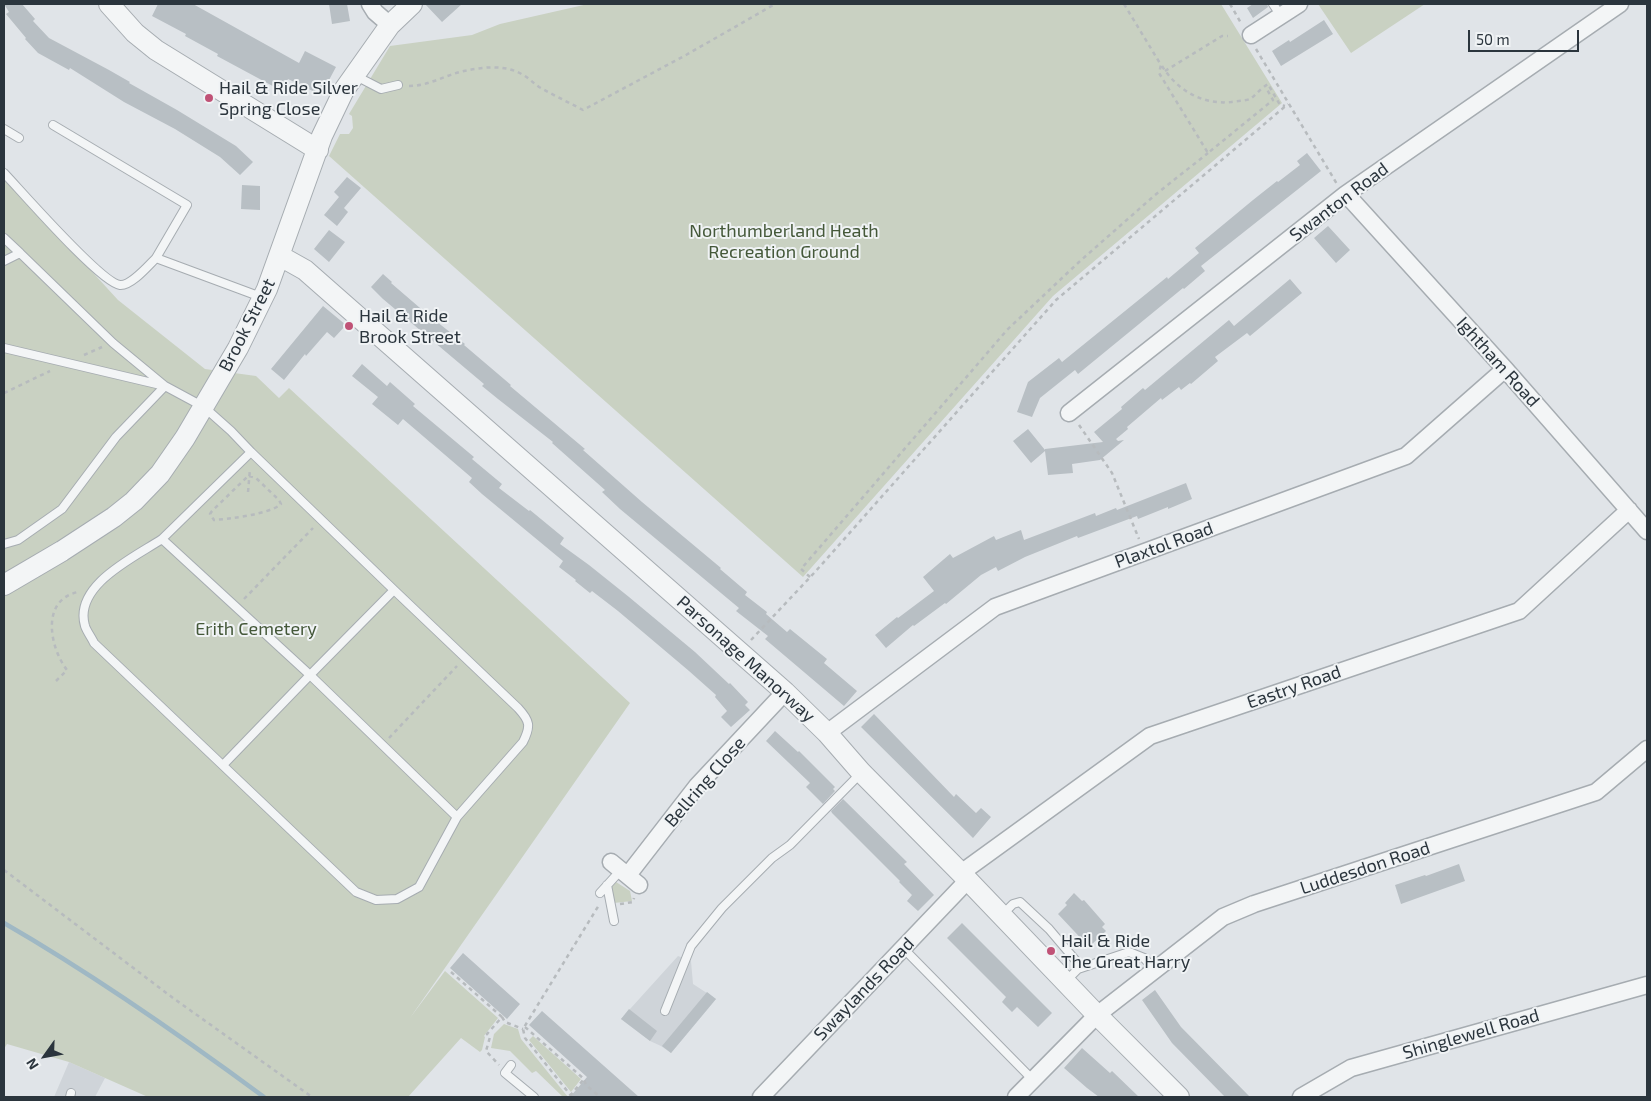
<!DOCTYPE html>
<style>
body{margin:0}
#map{position:relative;width:1651px;height:1101px;overflow:hidden;background:#e0e4e8;font-family:"Exo 2",sans-serif}
canvas{display:block}
.frame{position:absolute;inset:0;border:5px solid #2b353d;pointer-events:none}
.north{position:absolute;left:20px;top:1031px;width:50px;height:50px;-webkit-text-stroke:4px #f0f3f5;paint-order:stroke;rotate:238deg;font-size:14px;font-weight:700;line-height:20px;text-align:center;color:#2b353d}
.north::after{content:'';display:block;margin:auto;width:18px;height:22px;background:#2b353d;clip-path:polygon(50% 0,100% 100%,50% 72%,0 100%)}
.scale{position:absolute;left:1468px;top:30px;width:111px;height:22px;box-sizing:border-box;border:2px solid #2b353d;border-top:0;padding-left:6px;font-size:15px;line-height:18px;white-space:nowrap;color:#2b353d;-webkit-text-stroke:4px #f0f3f5;paint-order:stroke}
</style>
<div id="map">
<canvas width="1651" height="1101"></canvas>
<div class="frame"></div>
<div class="north">N</div>
<div class="scale">50 m</div>
</div>
<script>
const ctx = document.querySelector('canvas').getContext('2d');
ctx.lineJoin = 'round';
function paint(path, color) { ctx.fillStyle = color; ctx.fill(path, 'evenodd'); }
function trace(path, color, width, dash) { ctx.strokeStyle = color; ctx.lineWidth = width; ctx.lineCap = dash ? 'butt' : 'round'; ctx.setLineDash(dash || []); ctx.stroke(path); }
function drawText(font, color, halo, rows, align = 'center') {
  ctx.font = font + ' "Exo 2",sans-serif'; ctx.lineWidth = 4; ctx.setLineDash([]); ctx.textBaseline = 'middle'; ctx.strokeStyle = halo; ctx.fillStyle = color; for (const [text, x, y, turn = 0] of rows) {
    ctx.save(); ctx.translate(x, y); ctx.rotate((+turn || 0) * Math.PI / 180); ctx.textAlign = isNaN(turn) ? turn : align; if (halo) ctx.strokeText(text, 0, 0); ctx.fillText(text, 0, 0); ctx.restore();
  }
}
paint(new Path2D(`
 M678,956L691,961L693,984L716,999L671,1053L661,1046L650,1041L621,1019Z
 M69,1062L105,1078L95,1097H54Z`), '#cfd4d9');
paint(new Path2D(`
 M588,4H1221L1282,103L1053,296L803,577L329,156L340,134H349L353,128L352,116L349,114L390,46L472,35L500,24Z
 M1318,4H1425L1351,53Z
 M4,180L42,217L118,300L205,369L256,376L279,398L289,388L630,703L410,1018L445,971L498,1018L484,1036L485,1037L482,1050L480,1052L461,1038L408,1097H148L69,1062L7,1044L4,1049Z
 M616,882L630,891L632,901L614,903L611,886Z
 M504,1024L518,1029L521,1039L568,1097H563L536,1071L532,1073L510,1051L491,1048L494,1034Z
 M533,1036L581,1079L571,1092L529,1040Z`), '#c9d1c2');
trace(new Path2D(`
 M4,923C94,975 180,1035 264,1097`), '#9fb8c4', 4.5);
paint(new Path2D(`
 M4,4H22L35,19L33,21L49,38L109,70L130,82L129,83L177,110L236,146L253,162L240,175L220,157L175,129L124,102L70,68L69,70L38,53L25,39L26,38L6,14L9,12Z
 M158,4H193L299,63L305,51L336,67L321,95L288,79L282,91L217,56L218,54L185,36L186,34L152,16Z
 M329,4H347L350,21L332,24Z
 M425,4H462L442,22Z
 M1253,4H1267L1268,7L1253,18L1247,8Z
 M1324,20L1333,34L1281,66L1272,51L1289,40L1290,42Z
 M1307,153L1321,171L1201,266L1205,271L1184,289L1183,288L1078,374L1075,370L1040,398L1032,417L1017,412L1028,382L1059,358L1062,362L1167,277L1168,279L1199,253L1195,248L1253,200L1277,181L1278,182L1300,165L1297,161Z
 M347,177L361,188L344,208L348,212L337,226L324,215L339,197L334,192Z
 M242,185L260,186V210L241,209Z
 M1328,226L1350,250L1336,263L1314,238Z
 M329,230L345,242L329,262L314,249Z
 M383,274L392,282L391,283L427,314L465,344L464,345L511,385L510,386L585,449L583,450L642,502L721,568L720,569L747,592L745,595L767,612L766,614L787,632L790,629L827,659L824,663L857,691L844,706L765,639L768,636L736,611L739,608L620,509L602,492L605,490L552,443L553,442L498,399L482,386L484,384L383,299L371,287Z
 M1290,279L1302,293L1250,336L1247,333L1215,357L1218,361L1191,384L1190,383L1181,390L1179,387L1162,400L1161,398L1127,427L1128,429L1116,439L1118,441L1124,440L1100,460L1072,464L1073,473L1048,475L1045,451L1031,463L1013,441L1028,429L1045,450V449L1103,442L1094,432L1122,409L1121,407L1143,388L1145,390L1229,320L1234,326Z
 M323,306L346,325L334,338L327,332L306,356L305,354L284,380L271,369Z
 M362,364L387,386L390,382L415,404L413,406L474,457L472,459L502,484L499,488L529,511L530,510L564,538L560,544L589,565L629,597L695,652L729,684L730,683L748,702L745,705L750,710L731,727L721,717L727,711L715,697L716,695L689,671L618,611L592,591L590,593L575,581L576,580L559,567L563,561L482,494L469,482L472,478L403,419L398,425L372,404L378,397L352,376Z
 M1186,483L1192,499L1168,509V507L1138,519L1137,516L1078,538L1077,536L1025,557L998,571L996,567L981,575L946,604L945,603L914,626L913,625L886,648L875,635L897,617L898,618L934,591L923,577L950,554L953,558L994,536L996,540L1021,530L1024,540L1095,513L1096,516L1116,508L1117,510Z
 M874,714L954,797L956,794L976,813L981,808L991,817L973,838L861,727Z
 M775,731L798,752L799,751L835,787L833,789L835,791L823,804L806,787L810,783L766,741Z
 M843,799L907,862L904,864L934,895L918,911L907,901L912,895L899,882L900,881L832,813L831,811Z
 M1459,864L1465,881L1401,904L1395,885L1425,875L1426,876Z
 M1074,893L1082,901L1084,900L1105,924L1102,927L1106,931L1089,947L1058,914L1067,905L1065,903Z
 M962,923L1052,1013L1038,1027L1017,1007L1012,1012L1002,1002L1006,997L947,938Z
 M463,953L520,1004L507,1019L450,968Z
 M1155,990L1181,1027L1250,1097H1225L1172,1043L1142,1000Z
 M707,992L716,999L671,1053L662,1046Z
 M629,1009L657,1031L650,1041L621,1019Z
 M542,1011L639,1097H570L587,1077L529,1025Z
 M1082,1048L1110,1073L1112,1071L1139,1097H1099L1087,1088L1064,1068Z`), '#b8bfc4');
const service = new Path2D(`
 M1273,4L1281,16
 M354,75L381,89L398,85
 M53,125L187,205L156,258L261,297
 M4,129L19,138
 M4,173C22,192 101,283 120,285C131,286 148,266 156,258
 M4,238L20,253
 M4,261L20,253L113,343L165,386L116,437L62,509L18,540L4,544
 M4,348L165,386L204,407L231,431L251,452L162,539
 M251,452L394,590L310,675L457,817
 M223,765L310,675L162,539C135,557 73,585 85,626C87,632 92,638 94,643L356,892L376,900L397,899L419,887L457,817L523,742C531,726 530,721 518,708L394,590
 M607,885L614,921
 M600,893L621,870
 M1001,916L1013,904L1020,902L1049,929L1077,962L1078,969L1066,981
 M903,948L1033,1080
 M1078,969L1129,952L1144,958L1156,971
 M665,1011L691,946L722,908L772,858L790,845L861,773
 M511,1065L505,1073L534,1097
 M70,1097L71,1093`);
const minor = new Path2D(`
 M370,4L375,12L390,25
 M1251,35L1299,4
 M1346,194L1505,369L1647,531
 M1069,413L1346,194L1620,4
 M827,733L995,607L1406,456L1505,369
 M611,862L639,885
 M961,873L1150,736L1519,611L1629,510
 M628,875L697,786L785,692
 M761,1097L968,880
 M1016,1097L1097,1015L1223,917L1254,904L1596,792L1647,749
 M1301,1097L1351,1068L1647,985`);
const tertiary = new Path2D(`
 M109,4L135,33L156,50L318,150
 M280,256L305,270L785,692L827,733L861,772L961,873L1097,1015L1179,1097
 M4,585L62,551L114,517L134,501L160,474L185,438L238,348L267,289L322,136L344,90L390,25L412,4`);
trace(service, '#a6acb1', 10);
trace(minor, '#a6acb1', 19);
trace(tertiary, '#a6acb1', 22);
trace(new Path2D(`
 M1124,4L1161,65L1159,73L1208,153L1273,100L1265,86L1268,84L1280,105L1285,106
 M1230,4L1241,23
 M1256,49L1337,184
 M1162,66C1177,90 1202,105 1231,102C1236,101 1245,101 1250,99C1255,96 1259,90 1265,86
 M1165,71L1222,36H1228
 M409,86C429,86 445,75 464,71C483,67 506,64 523,75C529,78 533,83 539,87C553,95 568,102 583,110L686,55L775,4
 M84,355L102,347
 M4,393L50,371
 M1079,425L1112,473L1139,539
 M249,476L256,478L279,500L281,504C270,514 229,519 214,520L210,514L212,511L247,477Z
 M248,492L250,469
 M810,577L801,569L1007,330L1079,262L1155,195L1208,153
 M244,599L313,528
 M751,640L815,572L1056,300L1288,104
 M56,681L67,670C50,648 40,600 78,592
 M389,738L457,666
 M4,870L173,998L312,1097
 M620,904L633,902L634,898
 M451,972L502,1017L487,1034L490,1037L486,1051L499,1065
 M502,1017L505,1022L523,1029
 M525,1027L584,1079L586,1085L600,1097
 M570,1096L584,1079
 M572,1097L525,1038L523,1029L599,905`), '#b7bbbe', 2.5, [4, 4]);
trace(service, '#f3f5f6', 8);
trace(minor, '#f3f5f6', 16);
trace(tertiary, '#f3f5f6', 20);
for (const [x, y, r, color] of [
 [209,98,5,"#c05276"],
 [349,326,5,"#c05276"],
 [1051,951,5,"#c05276"]
]) { const dot = new Path2D(); dot.arc(x, y, r, 0, 2 * Math.PI); ctx.fillStyle = color; ctx.fill(dot); trace(dot, '#f0f3f5', 2); }
drawText('18px', '#2b353d', '#f0f3f5', [
 ["Hail & Ride Silver",219,88],
 ["Spring Close",219,109],
 ["Hail & Ride",359,316],
 ["Brook Street",359,337],
 ["Hail & Ride",1061,941],
 ["The Great Harry",1061,962]
], 'left');
drawText('18px', '#2b353d', '#f0f3f5', [
 ["Swanton Road",1339,202,-37],
 ["Brook Street",247,325,-63],
 ["Ightham Road",1498,362,48],
 ["Plaxtol Road",1164,545,-20],
 ["Parsonage Manorway",746,659,42],
 ["Eastry Road",1294,687,-19],
 ["Bellring Close",705,782,-49],
 ["Luddesdon Road",1365,868,-18],
 ["Swaylands Road",864,989,-46],
 ["Shinglewell Road",1471,1034,-16]
]);
drawText('18px', '#445839', '#f0f3f5', [
 ["Northumberland Heath",784,231],
 ["Recreation Ground",784,252],
 ["Erith Cemetery",256,629]
]);
</script>
